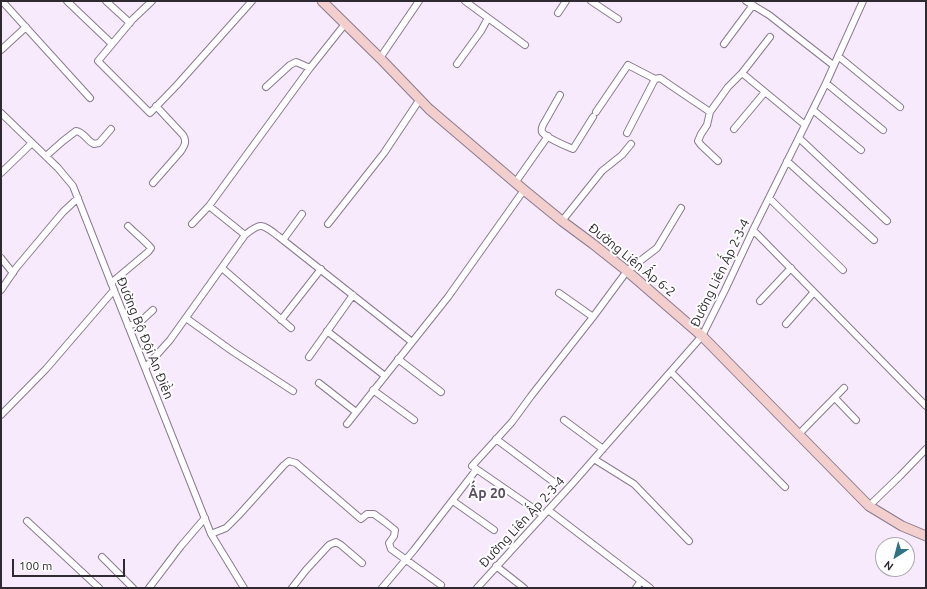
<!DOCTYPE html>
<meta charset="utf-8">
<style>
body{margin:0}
#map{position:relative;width:927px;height:589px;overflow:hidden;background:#f8eafd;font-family:Ubuntu,sans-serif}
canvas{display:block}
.frame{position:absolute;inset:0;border:2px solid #2f2932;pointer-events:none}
.north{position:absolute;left:875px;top:537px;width:40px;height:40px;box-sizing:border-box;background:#fff;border:1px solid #aca9ad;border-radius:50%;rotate:216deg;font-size:11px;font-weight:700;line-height:16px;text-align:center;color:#2f2932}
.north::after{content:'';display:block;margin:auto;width:14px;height:18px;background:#307384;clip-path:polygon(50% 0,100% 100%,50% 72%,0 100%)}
.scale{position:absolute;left:12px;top:559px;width:113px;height:18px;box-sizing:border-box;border:2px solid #2f2932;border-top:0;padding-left:5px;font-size:12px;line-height:14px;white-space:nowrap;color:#2f2932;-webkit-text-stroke:3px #fff;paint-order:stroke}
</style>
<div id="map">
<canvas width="927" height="589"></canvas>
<div class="frame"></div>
<div class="north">N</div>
<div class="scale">100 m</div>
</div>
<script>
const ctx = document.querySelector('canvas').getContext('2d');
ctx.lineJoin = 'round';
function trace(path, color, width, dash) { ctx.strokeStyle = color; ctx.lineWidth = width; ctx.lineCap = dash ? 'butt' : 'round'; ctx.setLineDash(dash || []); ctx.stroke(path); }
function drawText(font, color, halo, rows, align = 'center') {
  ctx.font = font + ' Ubuntu,sans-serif'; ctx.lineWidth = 4; ctx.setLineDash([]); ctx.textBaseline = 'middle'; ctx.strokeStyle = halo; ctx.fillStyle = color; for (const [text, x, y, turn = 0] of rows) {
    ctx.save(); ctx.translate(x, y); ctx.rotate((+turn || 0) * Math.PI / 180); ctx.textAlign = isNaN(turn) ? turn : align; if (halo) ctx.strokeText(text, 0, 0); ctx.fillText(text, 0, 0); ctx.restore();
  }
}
const street = new Path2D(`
 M2,1L90,98
 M67,1L112,44
 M106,1L130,23
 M152,1L133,19L98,61L150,113L177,85L252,1
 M465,1L525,45
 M591,1L618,19
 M746,1L769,15L833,65
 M558,13L566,1
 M724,44L753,5
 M1,50L26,27
 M838,56L900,107
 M380,58L419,1
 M457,64L481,31L488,18
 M742,73L770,37
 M826,83L883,130
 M266,87L290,65L296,62L310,68
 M560,95L543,125C542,127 541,129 542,132C546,138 566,146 573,149L593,117
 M813,110L861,150
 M596,112L628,65L655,79L660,78L673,87L710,112L728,87L742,73L805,125
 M710,112L707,125L701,134L698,141L701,145L718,161
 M1,113L58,168L73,186L108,275L211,534L244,588
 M734,129L765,92
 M627,133L655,79
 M799,138L887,221
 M46,156L63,141L76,131C84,132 87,141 94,144L99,143L111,129
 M787,161L874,240
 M1,173L32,143
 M153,183L181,151C185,145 187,141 183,135L156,106
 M515,183L548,136
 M769,198L843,270
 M209,206L245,235
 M562,221L602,171L622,155L631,144
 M192,224L209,206L310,68L345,24
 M328,224L384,153L420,99
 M753,230L926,406
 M283,240L302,214
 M1,258L13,273
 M222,268L291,328
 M111,283L148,252L151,248C144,240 135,233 128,226
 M1,290L16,268L63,212L78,198
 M559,293L593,317
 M760,301L791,268
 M186,318L232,351L293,391
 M281,320L321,269
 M786,324L814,292
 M128,326L140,322L153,310
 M327,331L385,376
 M309,357L353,295
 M398,359L441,392
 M145,368L170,340L245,235C261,222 262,224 278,236L412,342
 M671,372L785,487
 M319,383L356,412
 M373,390L414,420
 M835,398L856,420
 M1,415L46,369L114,290
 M564,420L603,449
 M347,424L448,297L524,190
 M799,434L844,388
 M496,439L555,483
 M594,459L634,484L689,541
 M453,501L494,530
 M869,506L900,476L926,449
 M548,510L650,588
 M543,515L472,466L512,422L531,396L593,317L627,271L657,248L681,208
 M27,521L99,588
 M211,534L226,528L238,516L284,465L289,461L296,463L361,519L367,514H374L385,522L395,530L394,536L389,543L391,549L441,585
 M102,557L133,588
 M496,566L524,588
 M149,588L181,546L205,518
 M292,588L306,570L329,545L336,542L341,545L362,563
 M382,588L414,550L476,470
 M477,588L572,484L702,336L725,290L755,226L826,83L863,1
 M636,588L641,581`);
const secondary = new Path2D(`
 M322,1L380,58L429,109L524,190L562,221L593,244L627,271L702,336L869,506L902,526L926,536`);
trace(street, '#897a8f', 8);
trace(secondary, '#897a8f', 11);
trace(street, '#fff', 6);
trace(secondary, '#f2cecc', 9);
drawText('13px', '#2f2932', '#fff', [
 ["Đường Liên Ấp 6-2",632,260,39],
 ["Đường Liên Ấp 2-3-4",720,273,-64],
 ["Đường Bộ Đội An Điền",145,338,68],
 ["Đường Liên Ấp 2-3-4",522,522,-47]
]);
drawText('bold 14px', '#5c4e62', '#fff', [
 ["Ấp 20",487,493]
]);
</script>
